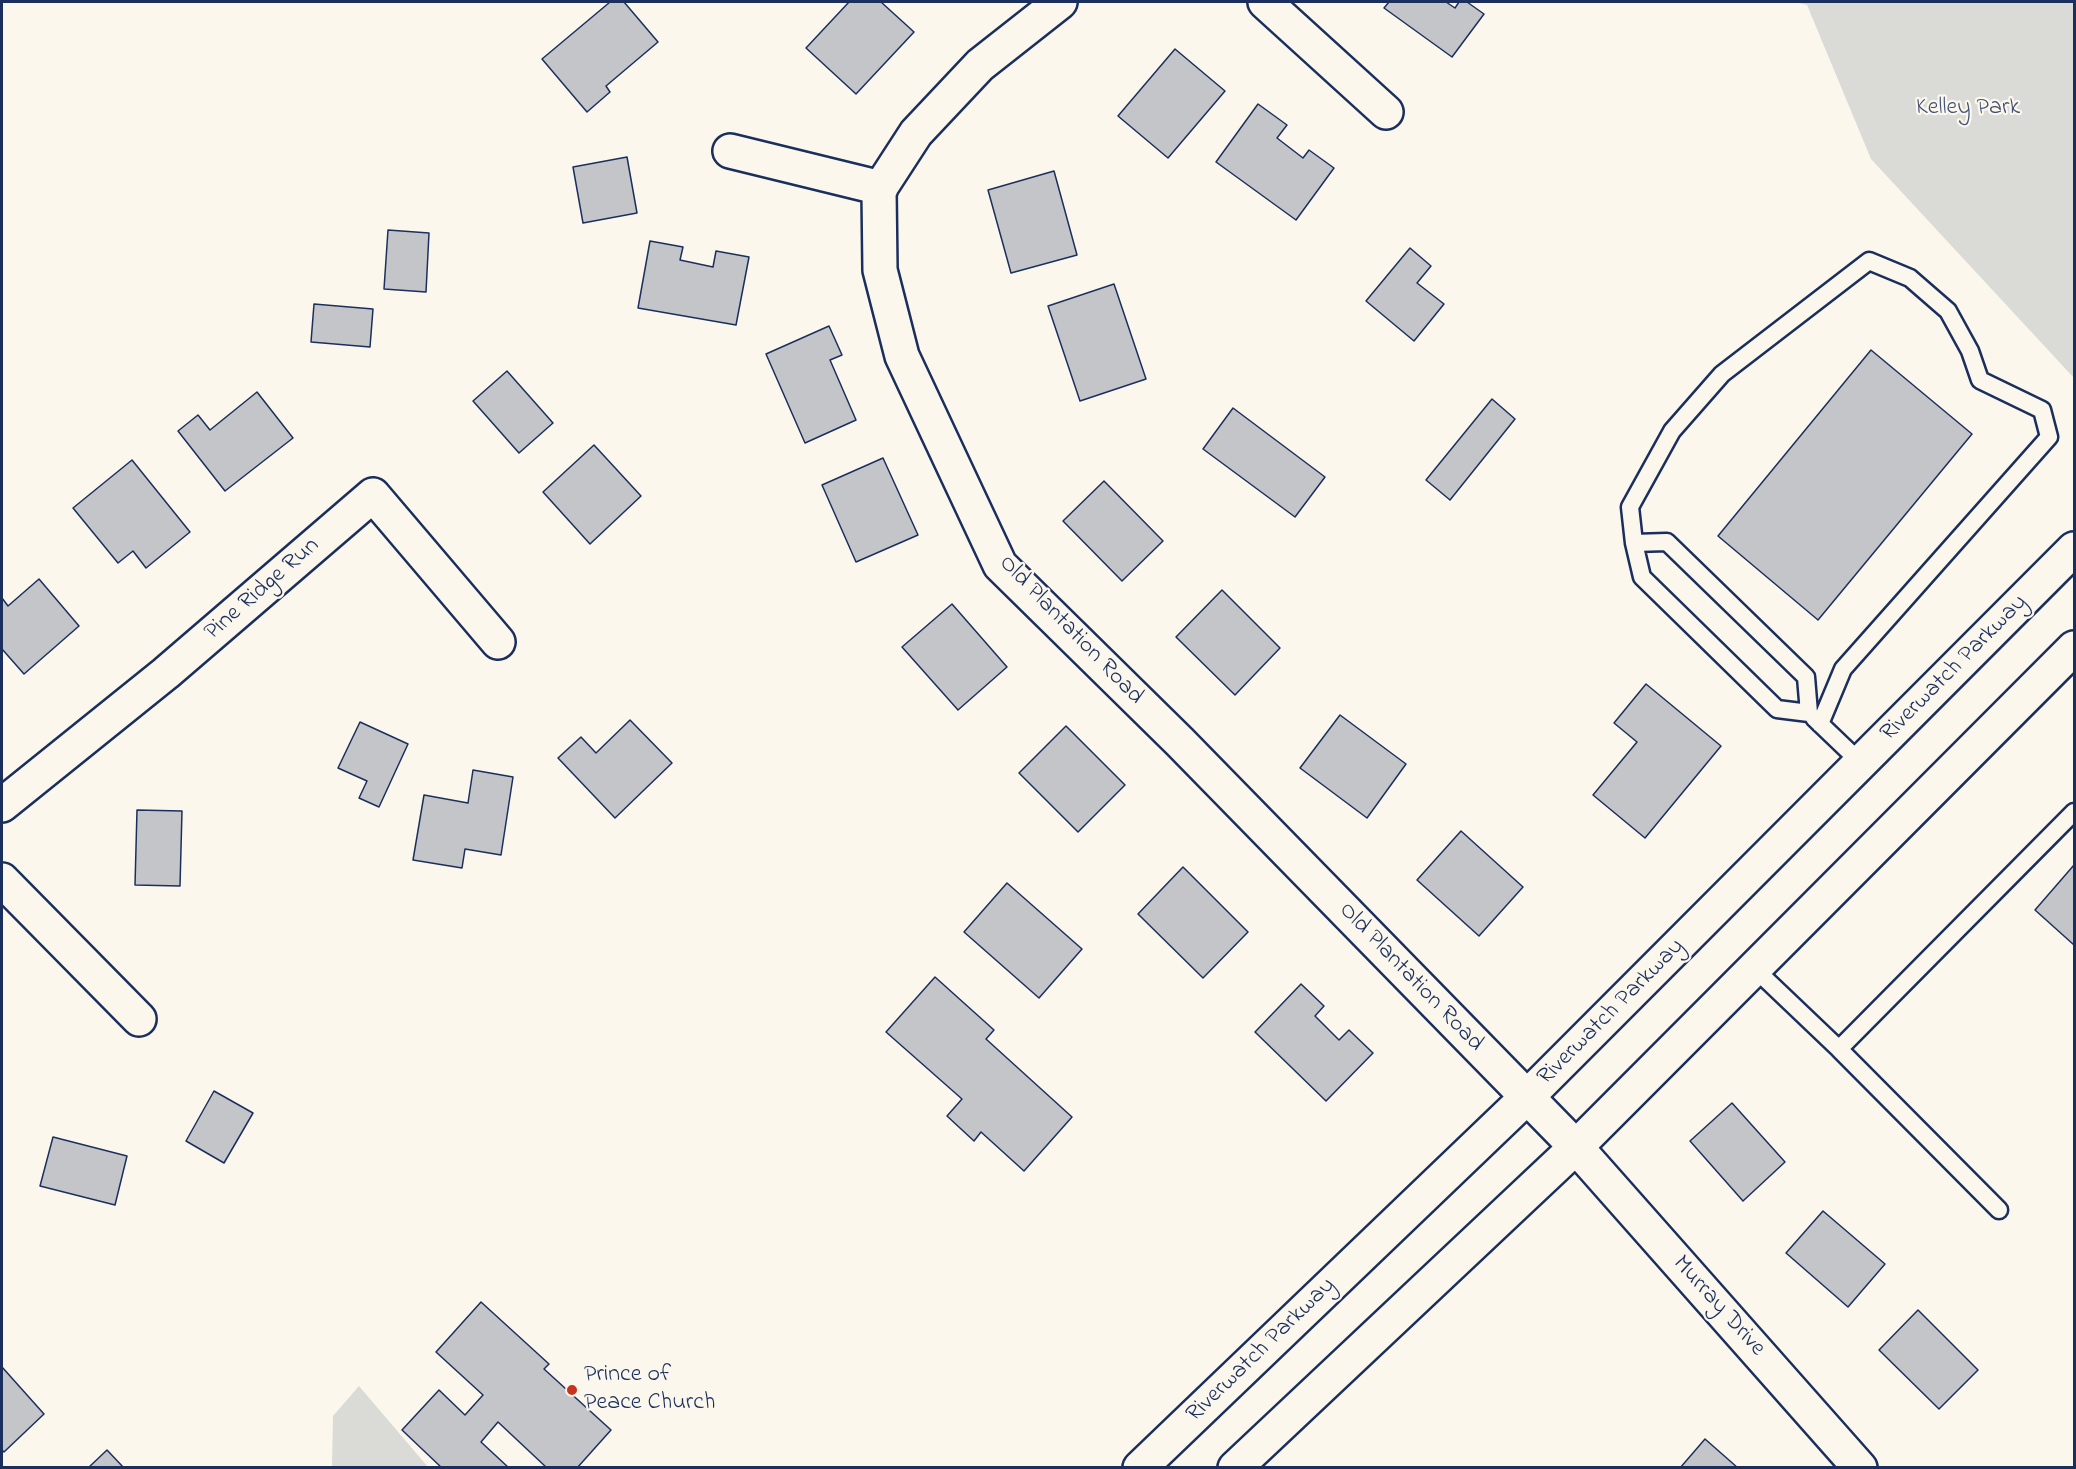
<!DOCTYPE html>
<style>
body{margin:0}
#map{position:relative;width:2076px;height:1469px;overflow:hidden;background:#fbf7ec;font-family:"Indie Flower",sans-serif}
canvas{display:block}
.frame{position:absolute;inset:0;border:3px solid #1b2f5e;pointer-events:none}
</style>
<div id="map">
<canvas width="2076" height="1469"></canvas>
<div class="frame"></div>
</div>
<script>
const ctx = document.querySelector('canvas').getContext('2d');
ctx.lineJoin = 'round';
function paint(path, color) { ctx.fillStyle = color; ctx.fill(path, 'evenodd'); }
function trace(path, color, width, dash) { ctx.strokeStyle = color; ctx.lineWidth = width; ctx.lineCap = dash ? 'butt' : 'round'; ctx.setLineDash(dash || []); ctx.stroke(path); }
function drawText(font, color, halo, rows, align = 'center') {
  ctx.font = font + ' "Indie Flower",sans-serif'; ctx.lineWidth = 4.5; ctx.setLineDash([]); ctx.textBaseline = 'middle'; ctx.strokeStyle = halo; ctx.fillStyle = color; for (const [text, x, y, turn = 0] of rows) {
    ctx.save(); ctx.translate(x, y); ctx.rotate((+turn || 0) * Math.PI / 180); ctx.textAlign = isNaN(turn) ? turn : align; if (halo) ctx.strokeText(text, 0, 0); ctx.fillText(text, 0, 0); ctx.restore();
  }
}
paint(new Path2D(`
 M1795,2H2074V378L1871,159L1807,5Z
 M359,1386L428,1467H332L333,1416Z`), '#dadad7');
const building = new Path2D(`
 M610,2H624L658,42L606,86L610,92L587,112L542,59Z
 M849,2H881L914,32L856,94L806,48Z
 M1389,2H1446L1455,8L1459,2H1467L1484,14L1452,57L1384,8Z
 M1175,49L1225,91L1168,158L1118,116Z
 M1258,104L1287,125L1277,138L1303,158L1309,150L1334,168L1296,220L1216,162Z
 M627,157L637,213L583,223L573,167Z
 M1054,171L1077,255L1011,273L988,190Z
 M388,230L429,233L426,292L384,289Z
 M650,241L683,247L680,260L713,267L716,251L749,257L736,325L638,308Z
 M1410,248L1431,266L1417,283L1444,304L1414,341L1366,301Z
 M1114,284L1146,379L1080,401L1048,306Z
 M314,304L373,309L370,347L311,342Z
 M829,326L842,355L830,360L856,420L805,443L766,354Z
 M1871,350L1972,434L1818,620L1718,536Z
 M507,371L553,423L519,453L473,401Z
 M257,392L293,438L225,491L178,431L198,415L210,430Z
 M1492,399L1515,419L1450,500L1426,480Z
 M1233,408L1325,477L1295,517L1203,449Z
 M594,445L641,496L590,544L543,492Z
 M883,458L918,535L856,562L822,485Z
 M132,460L190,532L146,568L133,551L118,563L73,508Z
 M1104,481L1163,541L1122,581L1063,521Z
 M39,579L79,626L24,674L2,649V598L8,606Z
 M1222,590L1280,648L1235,695L1176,637Z
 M952,604L1007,667L958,710L902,647Z
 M1646,684L1721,746L1645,838L1593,795L1637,742L1614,723Z
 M1340,715L1406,764L1367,818L1300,768Z
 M630,720L672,763L615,818L558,758L581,737L596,753Z
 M360,722L408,744L379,807L359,798L367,781L338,768Z
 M1066,726L1125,785L1078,832L1019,773Z
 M473,770L513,777L501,855L465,849L462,868L413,860L424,795L468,803Z
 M137,810L182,811L180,886L135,885Z
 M1461,831L1523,887L1479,936L1417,880Z
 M2074,865V945L2035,910Z
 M1183,867L1248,932L1203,978L1138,914Z
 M1007,883L1082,949L1039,998L964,932Z
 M935,977L994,1030L986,1039L1072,1117L1024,1171L981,1132L974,1141L947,1116L962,1099L886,1032Z
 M1301,984L1324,1006L1315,1016L1339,1040L1349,1030L1373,1053L1326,1101L1255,1032Z
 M214,1091L253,1113L224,1163L186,1141Z
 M1732,1103L1785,1162L1743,1201L1690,1141Z
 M53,1137L127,1156L115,1205L40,1186Z
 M1823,1211L1885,1264L1848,1307L1786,1253Z
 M481,1302L549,1364L544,1369L611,1430L577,1468H547L498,1422L481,1442L509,1468H442L402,1430L439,1390L465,1415L483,1395L436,1352Z
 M1918,1310L1978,1370L1939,1409L1879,1350Z
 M2,1367L44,1414L4,1452L2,1450Z
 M1705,1439L1738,1468H1680Z
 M107,1450L124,1468H88Z`);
paint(building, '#c3c5c9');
trace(building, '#1b2f5e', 1.5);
const lane = new Path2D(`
 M1634,543L1667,542L1806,677L1809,713L1777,709L1642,577L1634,543L1630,507L1672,431L1722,374L1869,261L1910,278L1948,311L1970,351L1980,380L2042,410L2049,437L1843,669L1820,724
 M1814,718L1861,763
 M1754,968L1839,1049L1999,1210
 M1839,1049L2074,812`);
const street = new Path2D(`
 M1060,2L980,65L916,133L879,190L880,270L902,356L1000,565L1180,742L1576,1147L1860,1468
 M1265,2L1386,112
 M730,151L881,188
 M2,805L166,673L373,495L498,642
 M2,880L139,1019`);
const primary = new Path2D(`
 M1140,1468L1527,1097L2074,549
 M1235,1468L1576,1147L2074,648`);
trace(lane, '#1b2f5e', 21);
trace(street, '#1b2f5e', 38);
trace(primary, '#1b2f5e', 38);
trace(lane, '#fbf7ec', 16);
trace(street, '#fbf7ec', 33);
trace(primary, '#fbf7ec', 33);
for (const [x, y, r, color] of [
 [572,1390,6,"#c8321e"]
]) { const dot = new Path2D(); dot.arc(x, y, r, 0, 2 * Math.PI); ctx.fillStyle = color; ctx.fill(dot); trace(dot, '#fbf7ec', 2); }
drawText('24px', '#415176', '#fbf7ec', [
 ["Kelley Park",1968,109]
]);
drawText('24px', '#1b2f5e', '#fbf7ec', [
 ["Pine Ridge Run",263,590,-41],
 ["Old Plantation Road",1070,631,46],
 ["Riverwatch Parkway",1955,669,-45],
 ["Old Plantation Road",1410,978,46],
 ["Riverwatch Parkway",1612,1013,-45],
 ["Murray Drive",1718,1307,48],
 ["Riverwatch Parkway",1262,1351,-44]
]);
drawText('24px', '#1b2f5e', '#fbf7ec', [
 ["Prince of",584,1376],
 ["Peace Church",584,1404]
], 'left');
</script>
